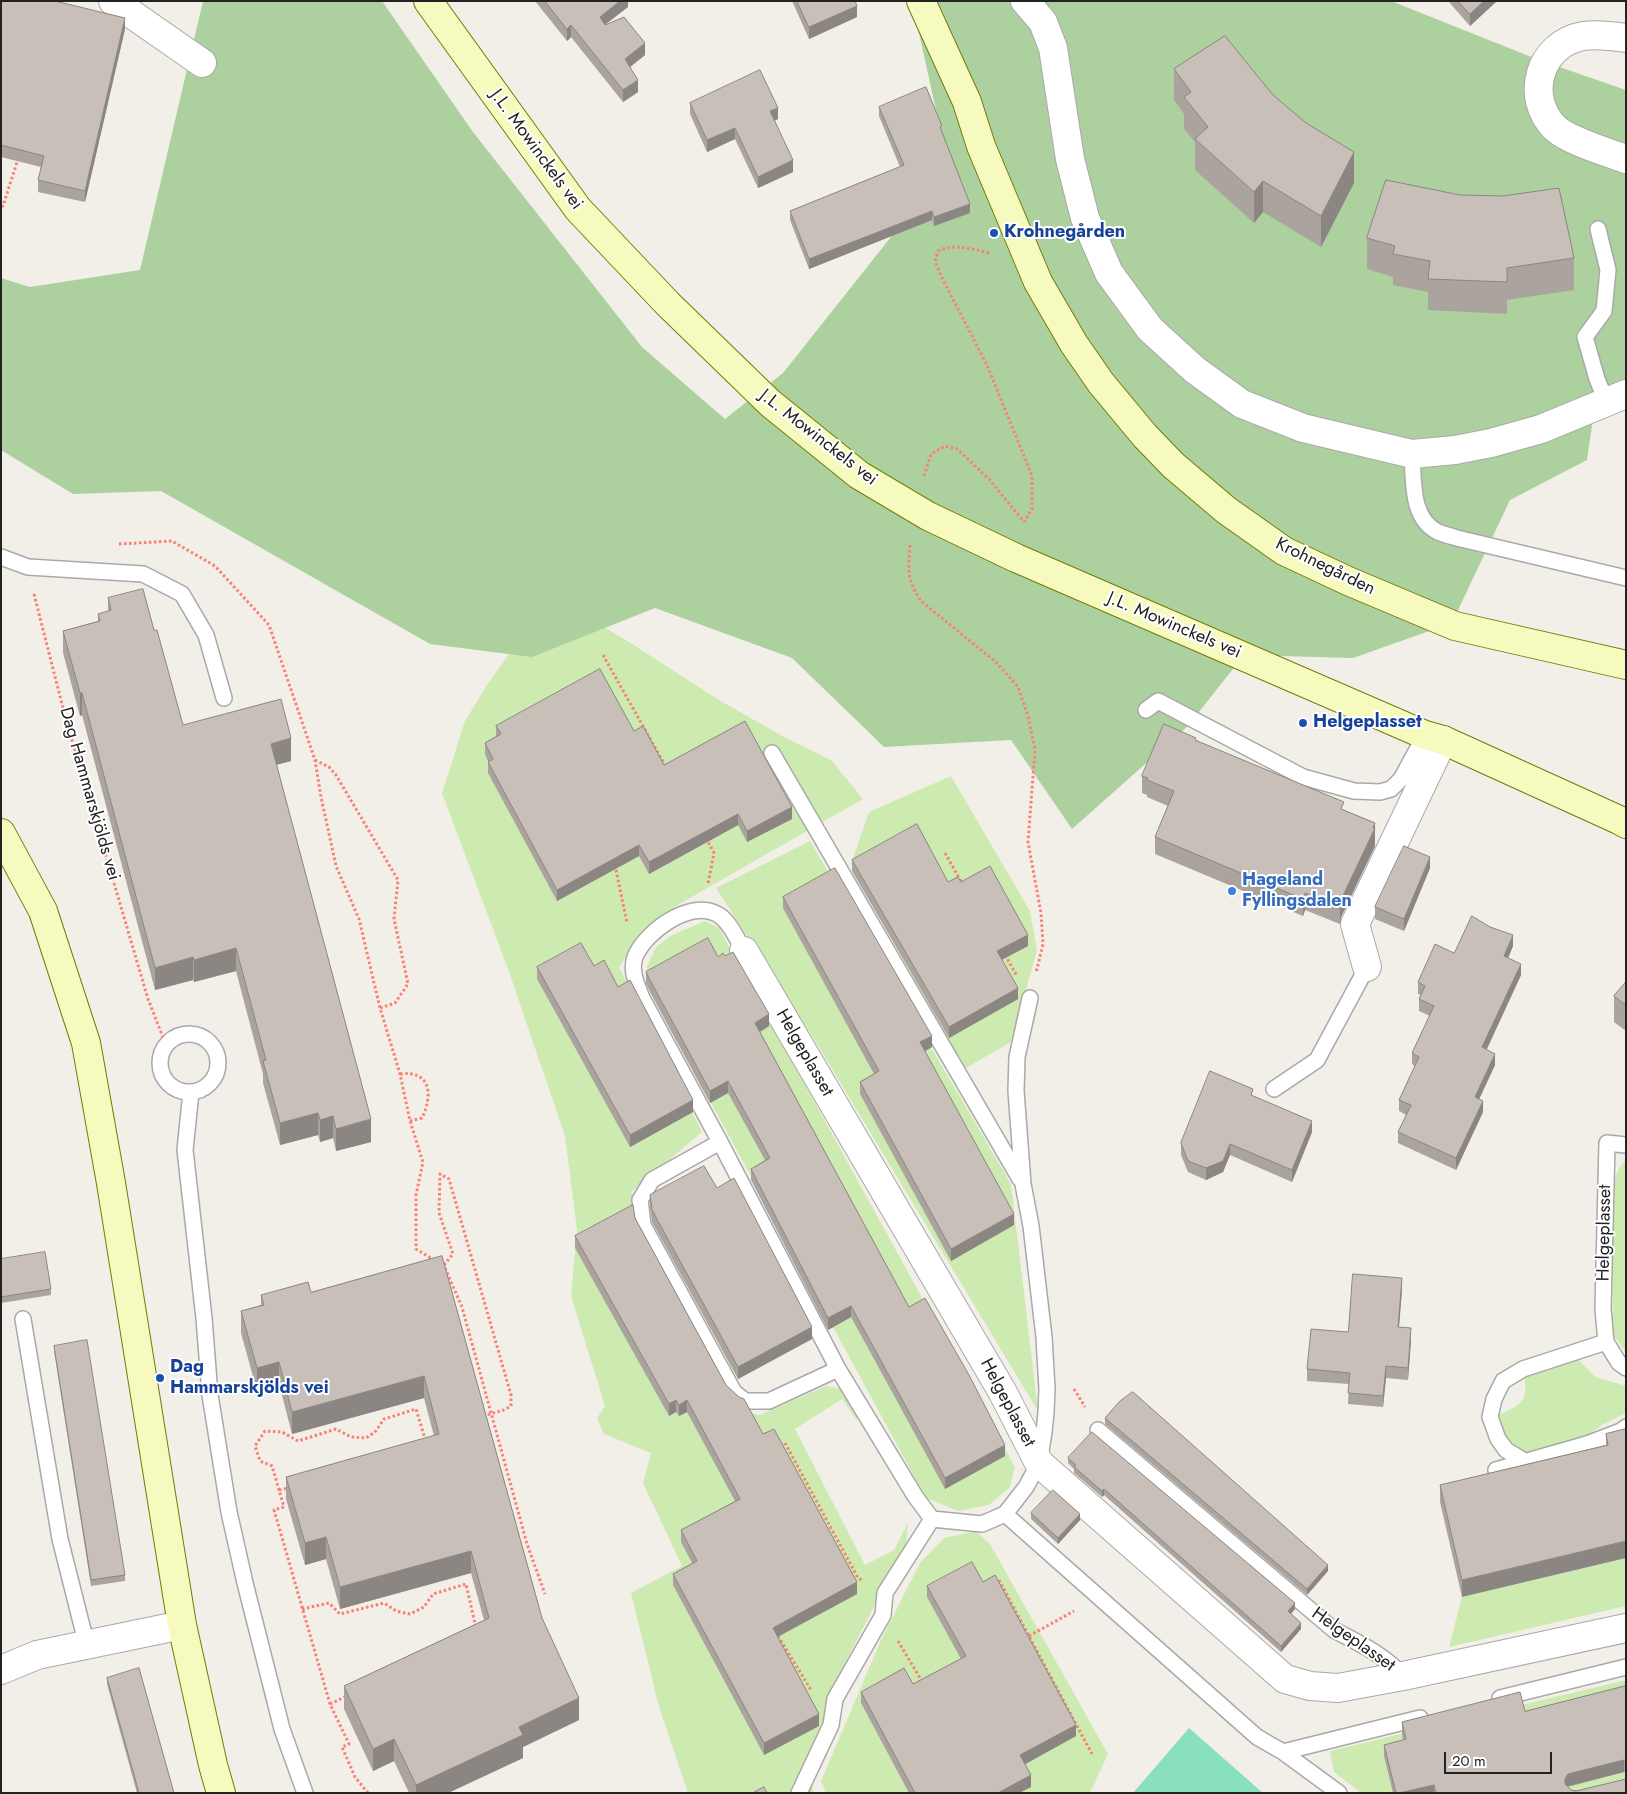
<!DOCTYPE html>
<meta charset="utf-8">
<style>
body{margin:0}
#map{position:relative;width:1627px;height:1794px;overflow:hidden;background:#f2efe9;font-family:Jost,sans-serif}
canvas{display:block}
.frame{position:absolute;inset:0;border:2px solid #222;pointer-events:none}
.scale{position:absolute;left:1444px;top:1752px;width:108px;height:22px;box-sizing:border-box;border:2px solid #222;border-top:0;padding-left:6px;font-size:15px;line-height:18px;white-space:nowrap;color:#222;-webkit-text-stroke:4px #fff;paint-order:stroke}
</style>
<div id="map">
<canvas width="1627" height="1794"></canvas>
<div class="frame"></div>
<div class="scale">20 m</div>
</div>
<script>
const ctx = document.querySelector('canvas').getContext('2d');
ctx.lineJoin = 'round';
function paint(path, color) { ctx.fillStyle = color; ctx.fill(path, 'evenodd'); }
function trace(path, color, width, dash) { ctx.strokeStyle = color; ctx.lineWidth = width; ctx.lineCap = dash ? 'butt' : 'round'; ctx.setLineDash(dash || []); ctx.stroke(path); }
function drawText(font, color, halo, rows, align = 'center') {
  ctx.font = font + ' Jost,sans-serif'; ctx.lineWidth = 4; ctx.setLineDash([]); ctx.textBaseline = 'middle'; ctx.strokeStyle = halo; ctx.fillStyle = color; for (const [text, x, y, turn = 0] of rows) {
    ctx.save(); ctx.translate(x, y); ctx.rotate((+turn || 0) * Math.PI / 180); ctx.textAlign = isNaN(turn) ? turn : align; if (halo) ctx.strokeText(text, 0, 0); ctx.fillText(text, 0, 0); ctx.restore();
  }
}
paint(new Path2D(`
 M567,605L629,642L719,700L784,737L831,760L863,799L676,906L639,939L619,967L702,1132L631,1192L736,1410L760,1415L826,1386L842,1389L863,1417L856,1419L842,1399L795,1429L865,1565L894,1550L908,1523L906,1544L842,1669L809,1758L813,1793H688L659,1707L631,1593L682,1566L643,1483L651,1453L604,1434L597,1418L605,1406L571,1296L577,1230L565,1136L507,966L442,793L465,721L487,685L519,640Z
 M951,776L1030,911L1037,951L1011,1042L964,1069L851,864L869,812Z
 M810,841L1011,1184L1038,1411L817,1044L716,888Z
 M705,921L719,928L1015,1467L1010,1487L989,1505L958,1511L926,1498L648,987L647,966L656,947L672,935Z
 M1626,1161V1352L1613,1335L1612,1194C1614,1183 1616,1167 1626,1161Z
 M1575,1356L1595,1377L1626,1386V1413L1602,1425L1589,1435L1532,1454L1516,1449L1507,1440L1496,1421L1498,1415C1520,1405 1529,1402 1524,1376Z
 M976,1531L990,1544L1108,1754L1090,1793H826L821,1781L881,1640L920,1563L944,1538Z
 M1626,1558V1606L1449,1647L1462,1597Z
 M1626,1680V1793H1361L1334,1772L1330,1751Z`), '#cdebb0');
paint(new Path2D(`
 M203,1H382L473,132L642,347L725,419L783,373L948,165L912,1H1391L1539,60L1626,90V409L1593,419L1587,460L1510,500L1452,623L1353,658L1244,655L1187,727L1072,829L1011,740L884,747L792,658L655,608L532,657L430,644L161,491L73,494L1,450V278L30,287L140,270Z`), '#add19e');
paint(new Path2D(`
 M1189,1728L1263,1793H1133Z`), '#88e0be');
const lane = new Path2D(`
 M1598,229L1608,270L1604,311L1585,337L1597,379L1606,401
 M1412,454C1414,480 1410,518 1438,532C1445,535 1454,537 1461,539L1626,578
 M1,557L28,567L143,574L182,594L206,635L224,698
 M1146,710L1158,701L1303,777L1354,791L1380,792L1391,789L1401,779L1425,735
 M772,753L1020,1179
 M744,951C737,939 729,920 717,914C690,899 645,932 635,957C630,970 637,985 642,998L720,1142L838,1369L915,1496L932,1519L982,1524L1005,1514L1026,1487L1039,1463L1044,1432L1046,1412L1047,1389L1044,1337L1031,1226L1023,1184L1016,1091L1017,1057L1030,998
 M160 1063a29 29 0 1 1 58 0a29 29 0 1 1-58 0Z
 M1274,1089L1317,1060L1367,967
 M191,1092L185,1150L204,1318L210,1395L229,1512L245,1583L282,1729L305,1793
 M720,1142L652,1180L640,1200L643,1225L734,1392L745,1401H769L838,1369
 M1626,1145L1607,1143L1603,1309L1606,1342L1619,1363L1626,1368
 M23,1319L60,1539L87,1646
 M1098,1430L1334,1630C1359,1643 1384,1655 1403,1676
 M1526,1462L1506,1450L1498,1439L1490,1417L1494,1399L1503,1381L1523,1369L1606,1342
 M1496,1470L1587,1444L1621,1431L1626,1427
 M1005,1514L1257,1737L1283,1752L1339,1793
 M1500,1698L1626,1667
 M1283,1752L1420,1718
 M799,1793L831,1725L835,1699L883,1615L885,1593L932,1519`);
const street = new Path2D(`
 M113,1L202,63
 M1025,1L1043,22L1053,48L1070,159L1085,218L1109,273L1150,329L1195,370L1242,404L1303,428L1412,454L1455,450L1491,443L1541,429L1626,394
 M1626,38C1613,36 1597,34 1583,36C1539,44 1524,97 1555,128C1569,141 1607,152 1626,159
 M744,951L1002,1391L1039,1463L1285,1679L1310,1686L1338,1688L1403,1676L1626,1628
 M1367,967L1355,924L1443,740
 M1,1670L37,1655L182,1625`);
const secondary = new Path2D(`
 M428,1L578,209L668,304L770,403L859,475L928,516L1016,558L1425,735L1443,740L1619,820L1626,824
 M921,1L967,102L981,146L1038,282L1074,344L1101,383L1145,436L1173,465L1226,510L1284,551L1348,581L1455,626L1626,665
 M1,833L43,911L86,1043L111,1183L182,1625L213,1765L221,1793`);
trace(lane, '#a9a9a9', 18);
trace(street, '#a9a9a9', 30);
trace(secondary, '#707d05', 30);
trace(new Path2D(`
 M1,206H3L18,159
 M989,253C972,249 955,243 938,251L935,261L942,278L987,365L1032,476V509L1024,522
 M924,476L931,454L945,446L957,449L989,479L1024,522
 M119,544L172,541L215,566L269,625L315,760L321,797L336,866L359,919L380,1008L400,1074L410,1121L423,1162L416,1195V1249L434,1260
 M910,545C908,569 907,581 921,601L997,663L1018,687L1028,716L1035,750L1028,842L1041,913L1043,944L1036,973
 M34,594L65,716L148,999L166,1045
 M603,655L666,767
 M315,760L329,767L336,775L398,880L394,919L408,984L395,1003L380,1008
 M706,838L714,853L708,884
 M945,853L963,885
 M615,865L627,923
 M1005,955L1017,976
 M400,1074C431,1070 433,1095 422,1118L410,1121
 M444,1265L453,1254L439,1213L440,1174L449,1179L511,1395V1406L504,1410
 M445,1268L462,1307L527,1544L545,1594
 M1074,1389L1085,1407
 M785,1443L858,1578L863,1581
 M279,1490L289,1488
 M999,1580L1092,1754
 M302,1609L329,1603L340,1614L384,1603L396,1611L410,1614L424,1607L433,1594L466,1584L476,1628
 M778,1636L811,1690
 M1029,1636L1074,1611
 M898,1641L923,1683
 M330,1704L347,1696
 M368,1793L355,1777L342,1747L349,1744L330,1704L274,1510L284,1507L272,1466L260,1461L255,1446L265,1431L282,1432L298,1441L336,1429L351,1437L366,1438L375,1432L384,1419L416,1409L426,1442`), '#fa8072', 3, [2.5, 2.5]);
trace(lane, '#fff', 15);
trace(street, '#fff', 28);
trace(secondary, '#f7fabf', 28);
trace(new Path2D(`
 M483,1416L504,1410`), '#fa8072', 3, [2.5, 2.5]);
paint(new Path2D(`
 M1,1L125,29L85,202L38,192V180L41,167L1,157Z
 M535,1H628V7L605,25L645,55L630,67L638,92L623,102L571,37L567,41Z
 M792,1H855L857,17L809,39Z
 M1448,1H1497L1470,26Z
 M1174,69L1273,95L1354,183L1321,247L1263,212L1254,223L1195,170V142L1184,129V114L1174,100Z
 M690,103L778,119L774,121L793,172L758,188L735,139L707,152L690,114Z
 M879,107L942,132L970,213L934,226L932,220L809,269L790,220V211L900,167L879,116Z
 M1367,238L1574,258V290L1507,300V314L1428,310V292L1393,285V277L1367,269Z
 M108,598L154,630L183,725L291,761L276,765L371,1142L336,1151L333,1138L320,1142L318,1135L280,1145L263,1083V1074L236,971L194,982L193,980L155,990L82,715L80,716L63,653V631L98,621V614L108,611Z
 M496,726L634,731L664,765L792,819L747,842L738,825L649,874L639,856L557,901L488,773V761L485,754V743L496,736Z
 M1196,740L1344,810L1375,823V846L1341,917L1340,924L1305,910L1303,916L1155,854V837L1168,806L1147,797V795L1142,793V776Z
 M852,860L948,882H961L1028,946L1002,960L1018,999L949,1038L852,871Z
 M1430,868L1404,931L1375,919V907Z
 M783,897L932,1047L925,1051L1014,1225L951,1261L860,1094V1082L874,1074L783,908Z
 M1513,946L1508,958L1521,975L1487,1049L1495,1065L1479,1099L1483,1112L1456,1170L1398,1143V1132L1406,1115L1399,1111V1100L1415,1066L1412,1064V1053L1430,1016L1419,1011V999L1421,995L1418,994V982L1454,953Z
 M718,957L769,1026L760,1032L909,1307L1005,1456L945,1489L851,1317L828,1330L751,1180V1169L765,1160L728,1093L710,1103L651,994L646,983V972Z
 M594,966L618,987L693,1112L630,1147L537,979V967Z
 M1626,982V1031L1614,1022V996Z
 M1253,1096L1312,1132L1292,1182L1230,1155L1223,1172L1206,1180L1188,1172L1181,1155V1143Z
 M717,1188L812,1339L738,1379L652,1222L650,1207V1195Z
 M635,1218L726,1385L763,1434L857,1594L778,1637L819,1726L764,1755L673,1585V1574L692,1563L681,1542V1530L735,1501L687,1412L679,1416L676,1412L669,1416L575,1248V1236Z
 M442,1256L542,1618L579,1720L523,1747V1758L448,1793H409L394,1761L373,1771L344,1709V1686L484,1620L471,1573L340,1609L326,1559L305,1565L286,1499V1477L434,1436L424,1398L292,1434L279,1384L257,1391L241,1333V1311L261,1305V1295L311,1292Z
 M1,1259L51,1289V1295L1,1303Z
 M1402,1290L1399,1327L1411,1340L1408,1380L1386,1378L1383,1407L1348,1404L1349,1384L1307,1381V1369L1348,1332Z
 M54,1346L125,1575V1581L91,1586L54,1351Z
 M1105,1418L1328,1571L1307,1595L1105,1424Z
 M1626,1429L1462,1597L1440,1502V1485L1606,1445V1434Z
 M1068,1458L1295,1609L1291,1614L1301,1629L1281,1652L1104,1495L1102,1497L1074,1473V1469L1068,1463Z
 M1031,1513L1080,1520L1058,1544L1031,1519Z
 M983,1582L1076,1736L1025,1764L1031,1787L1019,1793H909L861,1703V1692L913,1684L961,1659L927,1597V1586Z
 M107,1678L174,1793H137L107,1684Z
 M1626,1686V1772H1624L1568,1787L1571,1790L1626,1793H1393L1384,1756V1745L1403,1740L1402,1734V1722L1525,1711Z`), '#aba49e');
paint(new Path2D(`
 M620,1H628V7L600,28V17Z
 M1484,1H1497L1470,26V14Z
 M857,6V17L809,39V27Z
 M125,18V29L85,202V191Z
 M571,25V37L567,41V29Z
 M645,43V55L625,71V59Z
 M638,80V92L623,102V90Z
 M778,108V119L770,123V111Z
 M735,128V139L707,152V140Z
 M1354,152V183L1321,247V216Z
 M793,160V172L758,188V177Z
 M1263,181V212L1254,223V192Z
 M970,204V213L934,226V217Z
 M932,211V220L809,269V259Z
 M80,693H82V715L80,716Z
 M291,738V761L271,766V744Z
 M792,807V819L747,842V831Z
 M738,814V825L649,874V862Z
 M1375,823V846L1341,917L1340,924V907L1341,900Z
 M639,845V856L557,901V890Z
 M1430,857V868L1404,931V919Z
 M1305,893V910L1303,916V899Z
 M1028,935V946L997,962V951Z
 M1513,935V946L1504,967V956Z
 M236,948V971L194,982V960Z
 M193,957V980L155,990V968Z
 M1521,964V975L1482,1059V1047Z
 M1018,988V999L949,1038V1027Z
 M769,1014V1026L755,1035V1023Z
 M932,1036V1047L920,1054V1042Z
 M1495,1054V1065L1475,1108V1097Z
 M728,1081V1093L710,1103V1091Z
 M693,1100V1112L630,1147V1135Z
 M1483,1101V1112L1456,1170V1158Z
 M318,1113V1135L280,1145V1123Z
 M333,1116V1138L320,1142V1120Z
 M371,1119V1142L336,1151V1129Z
 M1312,1121V1132L1292,1182V1170Z
 M1230,1144V1155L1223,1172L1206,1180V1168Z
 M1014,1214V1225L951,1261V1249Z
 M1402,1278V1290L1398,1338V1327Z
 M851,1306V1317L828,1330V1318Z
 M812,1327V1339L738,1379V1367Z
 M1411,1328V1340L1408,1380V1368Z
 M279,1362V1384L257,1391V1368Z
 M1386,1366V1378L1383,1407V1396Z
 M424,1376V1398L292,1434V1412Z
 M676,1400V1412L669,1416V1404Z
 M687,1400V1412L679,1416V1405Z
 M1005,1445V1456L945,1489V1478Z
 M1104,1489V1495L1102,1497V1491Z
 M1080,1514V1520L1058,1544V1538Z
 M326,1537V1559L305,1565V1543Z
 M1626,1541V1558L1462,1597V1580Z
 M471,1551V1573L340,1609V1587Z
 M1328,1565V1571L1307,1595V1589Z
 M857,1582V1594L773,1639V1628Z
 M1295,1603V1609L1288,1617V1611Z
 M1301,1623V1629L1281,1652V1646Z
 M579,1698V1720L523,1747V1758L448,1793H416V1785L519,1727Z
 M819,1714V1726L764,1755V1743Z
 M1076,1725V1736L1020,1767V1755Z
 M394,1739V1761L373,1771V1749Z
 M1624,1760V1772L1568,1786L1565,1791V1779L1568,1774Z
 M1031,1775V1787L1019,1793H998Z
 M1434,1785V1793H1399Z`), '#8b8681');
const building = new Path2D(`
 M1,1H55L125,18L85,191L38,180L44,156L1,145Z
 M545,1H620L600,17L605,25L624,17L645,43L625,59L638,80L623,90L571,25L567,29Z
 M797,1H855L857,6L809,27Z
 M1458,1H1484L1470,14Z
 M1225,36L1273,95L1306,123L1354,152L1321,216L1263,181L1254,192L1195,139L1208,127L1184,97L1191,92L1174,69Z
 M760,70L778,108L770,111L793,160L758,177L735,128L707,140L690,103Z
 M926,87L942,126L940,127L970,204L934,217L932,211L809,259L790,211L904,165L879,107Z
 M1386,180L1460,195L1503,196L1559,188L1574,258L1507,268V282L1428,279L1430,261L1393,254L1395,246L1367,238Z
 M143,589L154,630H157L183,725L281,699L291,738L271,744L371,1119L336,1129L333,1116L320,1120L318,1113L280,1123L263,1061L266,1060L236,948L194,960L193,957L155,968L82,693H80L63,631L100,621L98,614L111,610L108,598Z
 M600,669L634,731L643,726L664,765L745,721L792,807L747,831L738,814L649,862L639,845L557,890L488,762L493,759L485,743L501,734L496,726Z
 M1164,724L1196,738L1195,740L1344,802L1341,809L1375,823L1373,828H1375L1341,900L1340,907L1305,893L1303,899L1155,837L1174,791L1147,780L1148,778L1142,776Z
 M917,824L948,882L958,877L961,882L990,866L1028,935L997,951L1018,988L949,1027L852,860Z
 M1404,846L1430,857L1404,919L1375,907Z
 M835,868L932,1036L920,1042L1014,1214L951,1249L860,1082L879,1071L783,897Z
 M1472,916L1490,927L1513,935L1504,956L1521,964L1482,1047L1495,1054L1475,1097L1483,1101L1456,1158L1398,1132L1411,1105L1399,1100L1419,1057L1412,1053L1434,1006L1419,999L1425,986L1418,982L1435,944L1454,953Z
 M708,938L718,957L723,953L725,956L733,952L769,1014L755,1023L909,1307L925,1298L969,1375L1005,1445L945,1478L851,1306L828,1318L751,1169L770,1158L728,1081L710,1091L651,982L646,972Z
 M581,943L594,966L604,960L618,987L630,980L693,1100L630,1135L537,967Z
 M1626,982V1005L1614,996Z
 M1210,1071L1253,1089L1251,1095L1312,1121L1292,1170L1230,1144L1223,1161L1206,1168L1188,1161L1181,1143Z
 M704,1166L717,1188L734,1178L812,1327L738,1367L652,1210L650,1195Z
 M633,1205L635,1218L726,1385L739,1397L744,1399L763,1434L774,1429L857,1582L773,1628L819,1714L764,1743L673,1574L697,1561L681,1530L740,1499L687,1400L679,1405L676,1400L669,1404L575,1236Z
 M45,1252L51,1289L1,1297V1259Z
 M442,1256L542,1618L579,1698L519,1727L523,1735L416,1785L394,1739L373,1749L344,1686L489,1618L471,1551L340,1587L326,1537L305,1543L286,1477L439,1434L424,1376L292,1412L279,1362L257,1368L241,1311L264,1305L261,1295L308,1282L311,1292Z
 M1353,1274L1402,1278L1398,1327L1411,1328L1408,1368L1386,1366L1383,1396L1348,1393L1350,1373L1307,1369L1311,1329L1348,1332Z
 M87,1340L125,1575L91,1580L54,1346Z
 M1133,1392L1328,1565L1307,1589L1105,1418L1120,1401Z
 M1626,1429V1541L1462,1580L1440,1485L1608,1445L1606,1434Z
 M1092,1432L1295,1603L1288,1611L1301,1623L1281,1646L1104,1489L1102,1491L1074,1467L1076,1465L1068,1458Z
 M1053,1490L1080,1514L1058,1538L1031,1513Z
 M972,1562L983,1582L995,1575L1076,1725L1020,1755L1031,1775L998,1793H915L861,1692L904,1668L913,1684L966,1656L927,1586Z
 M139,1668L174,1793H139L107,1678Z
 M1626,1686V1761L1624,1760L1568,1774L1565,1779V1784L1571,1790L1576,1791L1626,1779V1793H1436L1434,1785L1399,1793H1396L1384,1745L1406,1739L1402,1722L1520,1692L1525,1711Z
 M764,1787L767,1793H753Z`);
paint(building, '#c7bfb8');
trace(building, '#8b8681', 1);
for (const [x, y, r, color] of [
 [994,233,5,"#1a4fb4"],
 [1303,723,5,"#1a4fb4"],
 [1232,891,5,"#3f7fe0"],
 [160,1378,5,"#1a4fb4"]
]) { const dot = new Path2D(); dot.arc(x, y, r, 0, 2 * Math.PI); ctx.fillStyle = color; ctx.fill(dot); trace(dot, '#fff', 2); }
drawText('18px', '#222', '#fff', [
 ["J.L. Mowinckels vei",536,150,54],
 ["J.L. Mowinckels vei",818,438,38],
 ["Krohnegården",1325,567,26],
 ["J.L. Mowinckels vei",1174,626,23],
 ["Dag Hammarskjölds vei",89,794,74],
 ["Helgeplasset",804,1053,60],
 ["Helgeplasset",1605,1233,-89],
 ["Helgeplasset",1007,1403,62],
 ["Helgeplasset",1353,1640,35]
]);
drawText('bold 18px', '#164399', '#fff', [
 ["Krohnegården",1004,233],
 ["Helgeplasset",1313,723],
 ["Dag",170,1368],
 ["Hammarskjölds vei",170,1389]
], 'left');
drawText('bold 18px', '#366cbe', '#fff', [
 ["Hageland",1242,881],
 ["Fyllingsdalen",1242,902]
], 'left');
</script>
